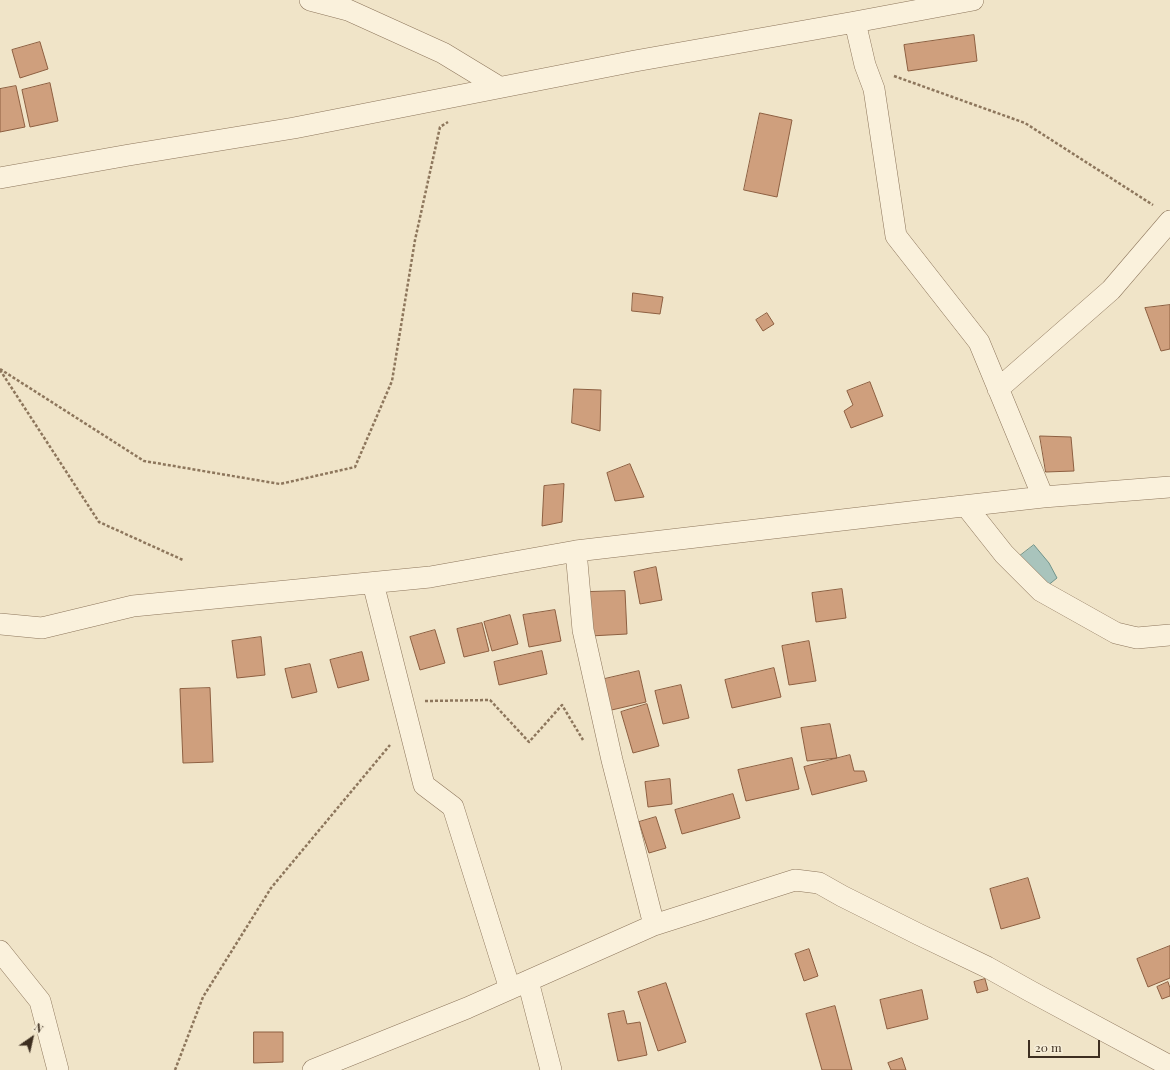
<!DOCTYPE html>
<style>
body{margin:0}
#map{position:relative;width:1170px;height:1070px;overflow:hidden;background:#f0e4c8;font-family:"Playfair Display",serif}
canvas{display:block}
.north{position:absolute;left:12px;top:1018px;width:40px;height:40px;-webkit-text-stroke:3px #f7eed8;paint-order:stroke;rotate:34deg;font-size:11px;font-weight:700;line-height:16px;text-align:center;color:#3d2e20}
.north::after{content:'';display:block;margin:auto;width:14px;height:18px;background:#3d2e20;clip-path:polygon(50% 0,100% 100%,50% 72%,0 100%)}
.scale{position:absolute;left:1028px;top:1040px;width:72px;height:18px;box-sizing:border-box;border:2px solid #3d2e20;border-top:0;padding-left:5px;font-size:12px;line-height:14px;white-space:nowrap;color:#3d2e20;-webkit-text-stroke:3px #f7eed8;paint-order:stroke}
</style>
<div id="map">
<canvas width="1170" height="1070"></canvas>
<div class="north">N</div>
<div class="scale">20 m</div>
</div>
<script>
const ctx = document.querySelector('canvas').getContext('2d');
ctx.lineJoin = 'round';
function paint(path, color) { ctx.fillStyle = color; ctx.fill(path, 'evenodd'); }
function trace(path, color, width, dash) { ctx.strokeStyle = color; ctx.lineWidth = width; ctx.lineCap = dash ? 'butt' : 'round'; ctx.setLineDash(dash || []); ctx.stroke(path); }
const water = new Path2D(`
 M1034,545L1049,563L1057,578L1041,591L1012,562Z`);
paint(water, '#a9c4bc');
trace(water, '#6f938a', 1);
const building = new Path2D(`
 M974,35L977,61L908,71L904,45Z
 M40,42L48,69L20,78L12,50Z
 M50,83L58,121L30,127L22,90Z
 M16,86L25,127L0,132V89Z
 M760,113L792,120L777,197L744,190Z
 M633,293L663,297L660,314L632,311Z
 M1170,305V349L1161,351L1145,308Z
 M767,313L774,324L763,331L756,320Z
 M870,382L883,416L851,428L844,411L853,405L847,391Z
 M574,389L601,390L600,431L572,423Z
 M1040,436L1071,437L1074,471L1046,472Z
 M630,464L644,497L615,501L607,473Z
 M564,484L562,522L542,526L544,486Z
 M656,567L662,600L640,604L634,572Z
 M842,589L846,618L816,622L812,593Z
 M625,591L627,634L590,636L587,592Z
 M555,610L561,641L529,647L523,615Z
 M510,615L518,644L492,651L484,622Z
 M482,623L489,651L464,657L457,629Z
 M435,630L445,663L420,670L410,637Z
 M261,637L265,675L237,678L232,641Z
 M809,641L816,681L789,685L782,646Z
 M542,651L547,674L499,685L494,662Z
 M362,652L369,680L338,688L330,660Z
 M310,664L317,692L292,698L285,669Z
 M774,668L781,697L732,708L725,680Z
 M639,671L646,702L603,712L596,681Z
 M681,685L689,718L663,724L655,691Z
 M210,688L213,762L183,763L180,689Z
 M647,704L659,746L633,753L621,712Z
 M830,724L837,758L807,761L801,728Z
 M850,755L854,771H864L867,781L812,795L804,767Z
 M792,758L799,789L746,801L738,770Z
 M670,779L672,804L648,807L645,782Z
 M733,794L740,818L682,834L675,810Z
 M656,817L666,848L649,853L639,822Z
 M1028,878L1040,918L1001,929L990,889Z
 M1170,946V978L1148,987L1137,959Z
 M809,949L818,976L804,981L795,954Z
 M985,979L988,990L977,993L974,982Z
 M1168,982L1170,988V996L1162,999L1157,987Z
 M666,983L686,1042L658,1051L638,992Z
 M922,990L928,1019L887,1029L880,1000Z
 M835,1006L852,1070H822L806,1014Z
 M624,1011L627,1024L640,1022L647,1055L618,1061L608,1014Z
 M254,1032H283V1062L254,1063Z
 M902,1058L906,1070H891L888,1063Z`);
paint(building, '#cf9f7d');
trace(building, '#8d5f41', 1);
const minor = new Path2D(`
 M310,0L348,10L443,53L499,87
 M855,22L973,0
 M0,178L129,155L294,128L635,61L855,22L865,65L874,89L896,236L979,342L1043,497
 M998,389L1111,290L1170,221
 M966,506L1004,554L1041,591L1116,633L1137,638L1170,635
 M576,551L583,630L612,760L654,925
 M373,583L424,785L453,807L510,989
 M0,624L42,628L133,606L430,577L576,551L919,511L1043,497L1170,487
 M0,951L40,1001L58,1070
 M528,981L551,1070
 M313,1070L467,1008L654,925L795,880L819,883L842,896L918,934L987,967L1030,991L1164,1063`);
trace(minor, '#8d765c', 22);
trace(new Path2D(`
 M894,76L1025,123L1153,205
 M0,369L144,461L280,484L355,467L392,381L415,240L440,127L448,122
 M0,370L99,522L183,560
 M425,701L490,700L529,742L562,705L583,740
 M175,1070L203,997L271,888L390,745`), '#8d765c', 2.5, [3, 2]);
trace(minor, '#faf1dc', 21);
</script>
